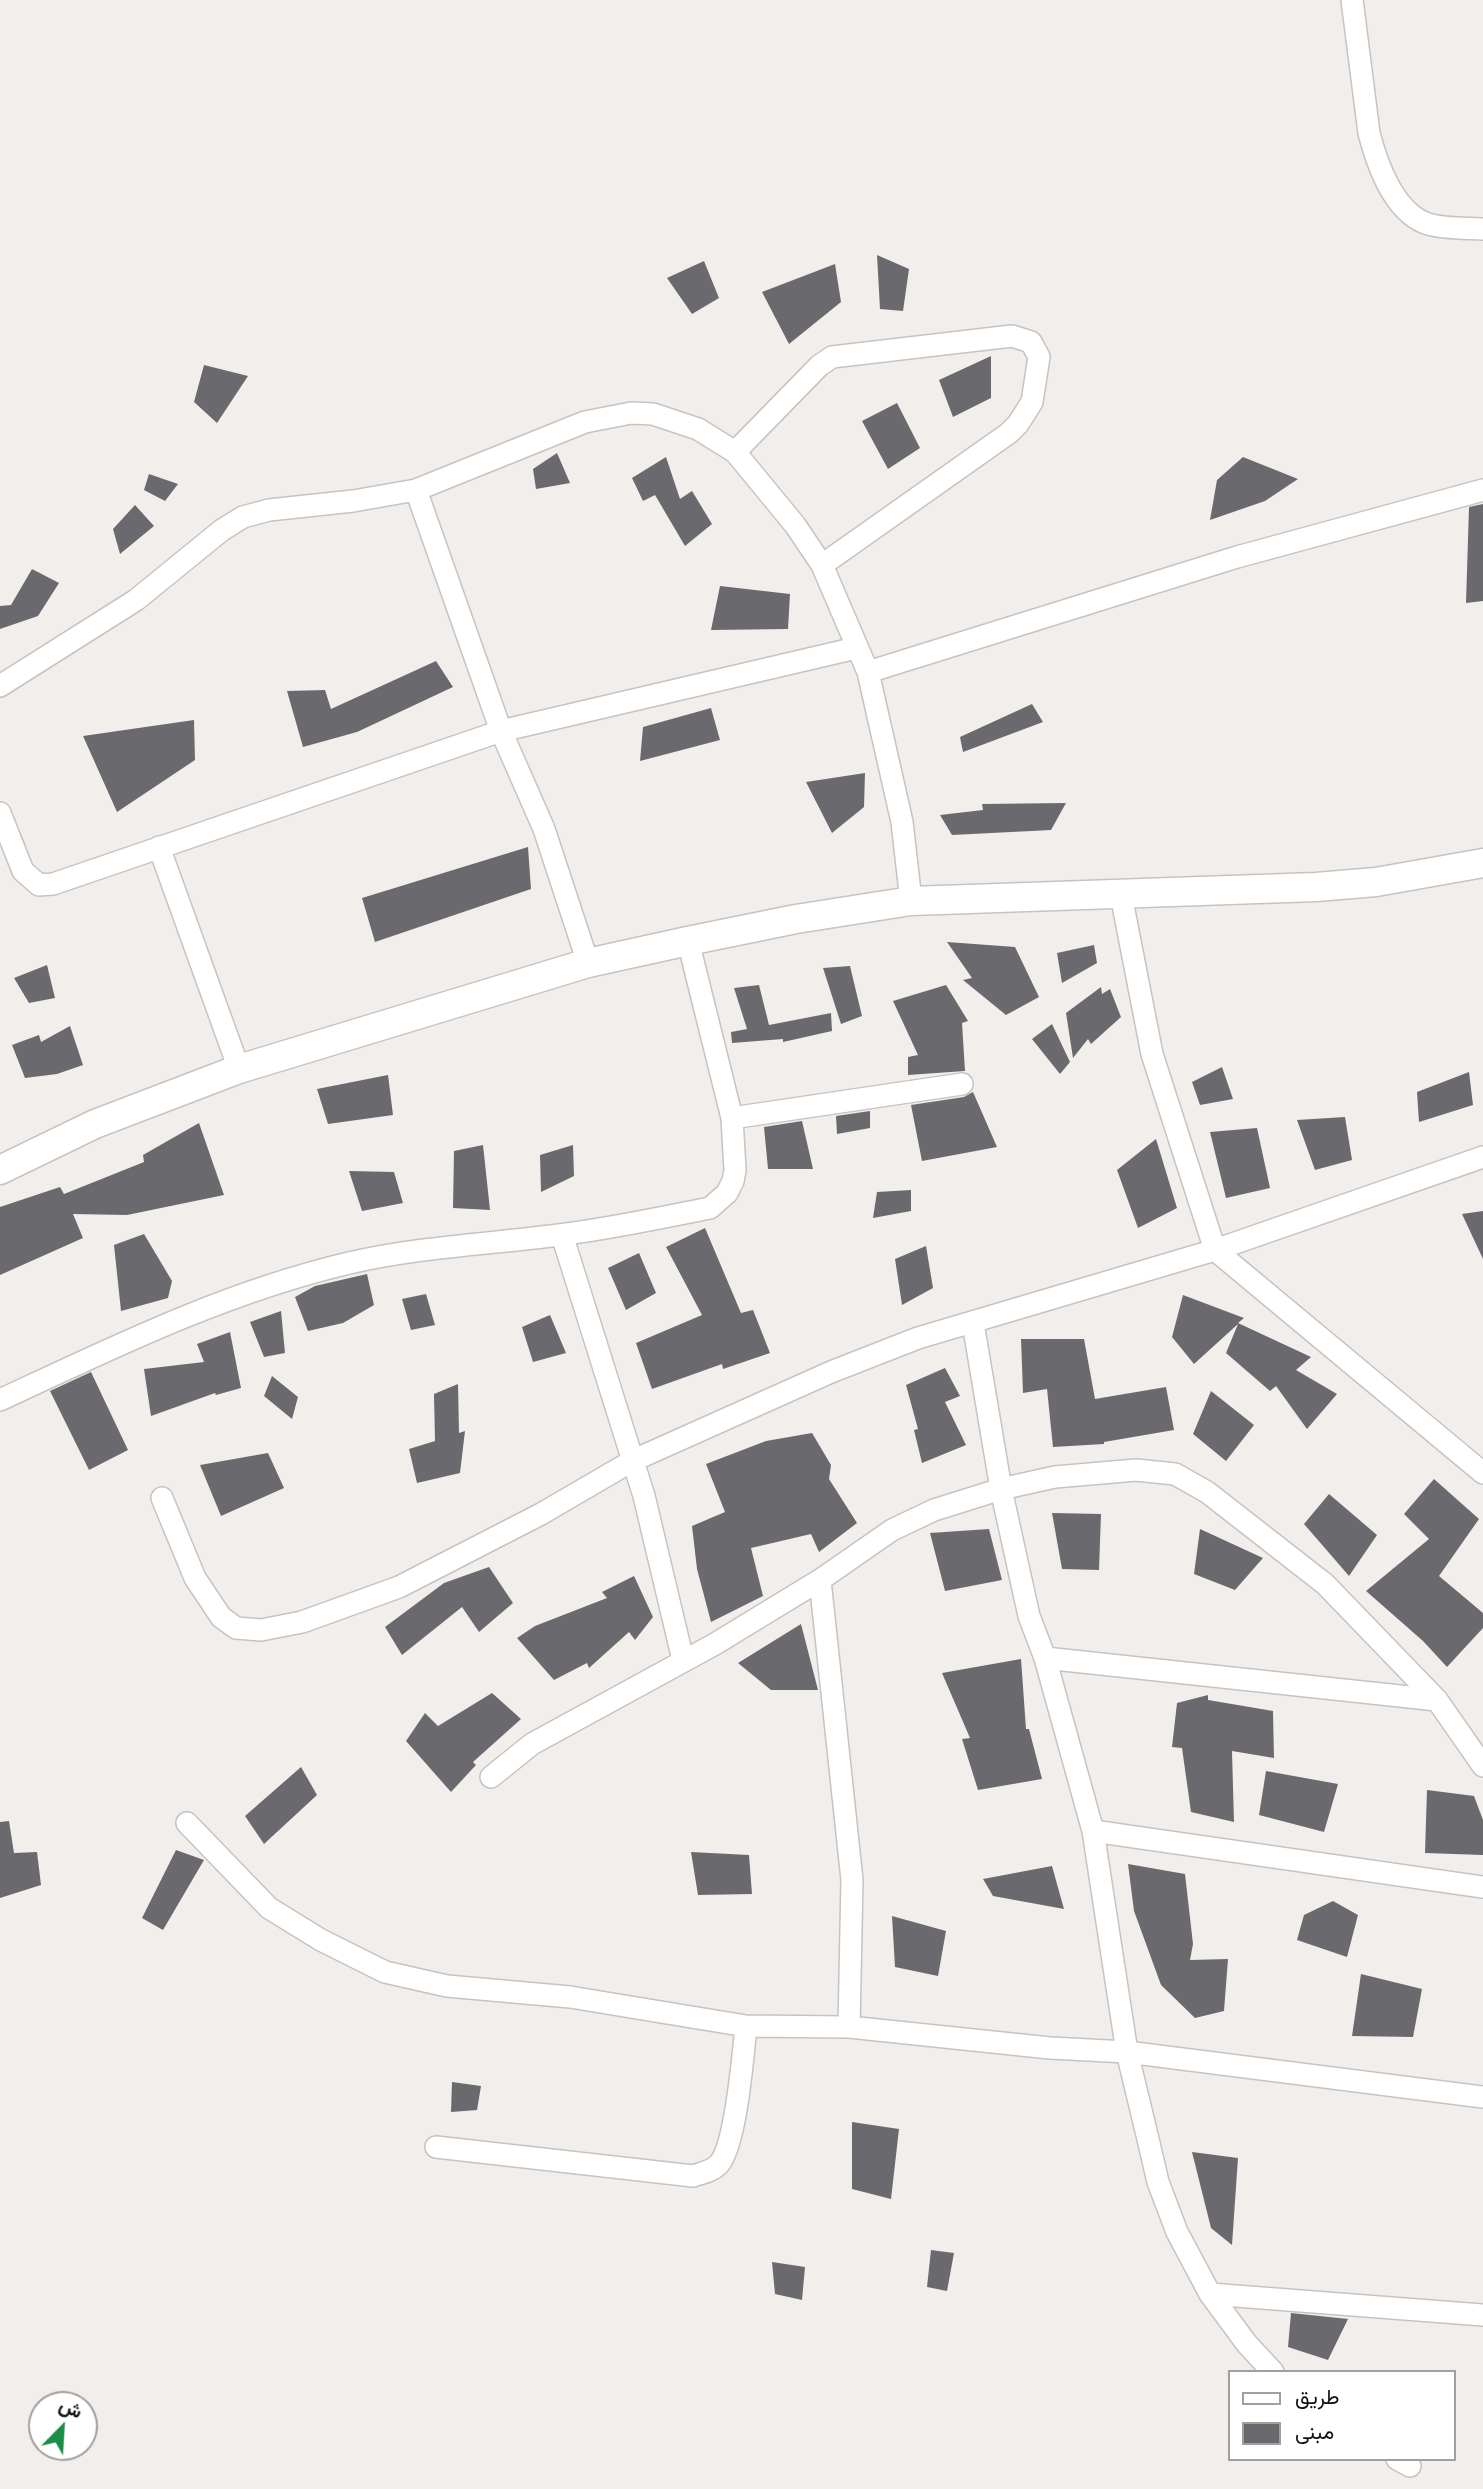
<!DOCTYPE html>
<meta charset="utf-8">
<style>
body{margin:0}
#map{position:relative;width:1483px;height:2489px;overflow:hidden;background:#f2eeeb;font-family:Karla,Vazirmatn,sans-serif}
canvas{display:block}
.legend{position:absolute;left:1228px;top:2370px;width:228px;height:91px;box-sizing:border-box;background:#fff;border:2px solid #a0a09f;margin:0;padding:9px 12px;list-style:none;font-size:21px;color:#121110}
.legend li{display:flex;align-items:center;gap:14px;height:35px}
.legend b{width:35px;border:2px solid #a0a09f}
.north{position:absolute;left:28px;top:2391px;width:70px;height:70px;box-sizing:border-box;background:#fff;border:2px solid #a0a09f;border-radius:50%;rotate:24deg;font-size:19px;font-weight:700;line-height:28px;text-align:center;color:#121110}
.north::after{content:'';display:block;margin:auto;width:24px;height:32px;background:#1a8d46;clip-path:polygon(50% 0,100% 100%,50% 72%,0 100%)}
</style>
<div id="map">
<canvas width="1483" height="2489"></canvas>
<ul class="legend">
<li><b style="height:9px;background:#fff"></b>طريق</li>
<li><b style="height:19px;background:#6a6a6e"></b>مبنى</li>
</ul>
<div class="north">ش</div>
</div>
<script>
const ctx = document.querySelector('canvas').getContext('2d');
ctx.lineJoin = 'round';
function paint(path, color) { ctx.fillStyle = color; ctx.fill(path, 'evenodd'); }
function trace(path, color, width, dash) { ctx.strokeStyle = color; ctx.lineWidth = width; ctx.lineCap = dash ? 'butt' : 'round'; ctx.setLineDash(dash || []); ctx.stroke(path); }
paint(new Path2D(`
 M877,255L909,269L903,311L880,309Z
 M704,261L719,298L692,314L667,278Z
 M835,264L841,302L789,344L762,292Z
 M991,356V398L953,417L939,380Z
 M204,365L248,376L217,423L194,402Z
 M897,403L920,448L888,469L862,421Z
 M557,453L570,483L536,489L533,469Z
 M666,457L680,499L692,491L712,524L685,546L655,495L643,501L632,478Z
 M1243,457L1298,479L1265,501L1210,520L1217,480Z
 M149,474L178,484L165,501L144,490Z
 M1483,504V601L1466,603L1469,507Z
 M135,505L154,526L120,554L113,529Z
 M32,569L59,583L38,616L0,629V606L11,605Z
 M720,586L790,594L788,629L711,630Z
 M436,661L453,687L357,732L303,747L287,691L325,690L331,709Z
 M1032,704L1043,722L963,752L960,737Z
 M711,708L720,740L640,761L643,727Z
 M194,720L195,760L117,812L83,736Z
 M865,773L864,807L832,833L806,782Z
 M1066,803L1051,830L952,835L940,815L983,810L982,804Z
 M528,847L531,889L375,942L362,898Z
 M947,942L1015,947L1039,997L1006,1015L963,980L972,978Z
 M1094,945L1097,963L1062,983L1057,953Z
 M47,965L55,998L29,1003L14,978Z
 M850,966L862,1016L841,1024L823,968Z
 M759,985L769,1025L831,1013L832,1031L783,1042V1039L732,1043L731,1032L747,1029L734,988Z
 M946,985L968,1021L962,1023L965,1071L908,1075V1057L918,1055L893,1001Z
 M1101,987L1102,994L1110,989L1121,1017L1091,1044L1088,1039L1073,1058L1066,1013Z
 M1052,1024L1070,1062L1060,1074L1032,1039Z
 M70,1026L83,1065L57,1074L25,1078L12,1045L39,1035L41,1042Z
 M1222,1067L1233,1099L1200,1105L1192,1082Z
 M1469,1072L1473,1105L1419,1122L1417,1092Z
 M388,1075L393,1115L328,1124L317,1089Z
 M973,1092L997,1147L922,1161L911,1105L964,1097Z
 M870,1111V1128L837,1134L836,1116Z
 M1345,1117L1352,1160L1315,1170L1297,1120Z
 M802,1121L813,1169H768L764,1127Z
 M199,1123L224,1195L127,1215L73,1214L83,1238L0,1275V1207L60,1187L64,1194L144,1162L143,1155Z
 M1257,1128L1270,1188L1226,1198L1210,1132Z
 M1156,1139L1177,1208L1138,1228L1117,1170Z
 M483,1145L490,1210L453,1208L454,1151Z
 M573,1145L574,1176L541,1192L540,1155Z
 M349,1171L394,1172L403,1203L362,1211Z
 M911,1190V1211L873,1218L877,1192Z
 M1483,1211V1259L1462,1214Z
 M705,1228L741,1313L753,1310L770,1353L723,1369L722,1364L652,1389L636,1343L702,1315L666,1247Z
 M144,1234L172,1281L168,1298L121,1311L114,1245Z
 M926,1246L933,1288L902,1305L895,1259Z
 M639,1253L656,1293L626,1310L608,1268Z
 M367,1274L374,1305L343,1323L308,1331L295,1297L315,1286Z
 M426,1294L435,1325L411,1330L402,1299Z
 M1183,1295L1244,1318L1238,1323L1311,1357L1296,1370L1337,1394L1307,1429L1276,1386L1270,1391L1226,1353L1238,1324L1194,1364L1172,1337Z
 M281,1311L285,1353L264,1357L250,1322Z
 M550,1315L566,1353L533,1362L522,1327Z
 M230,1332L241,1388L216,1395L215,1393L151,1416L144,1369L204,1362L197,1344Z
 M1021,1339H1084L1095,1399L1166,1387L1174,1430L1104,1442V1444L1053,1447L1047,1389L1023,1393Z
 M945,1368L960,1396L945,1402L966,1445L922,1463L914,1430L918,1429L906,1385Z
 M91,1372L128,1450L89,1470L50,1391Z
 M272,1376L298,1397L292,1419L264,1396Z
 M458,1384L459,1433L465,1431L460,1473L417,1483L409,1449L435,1441L434,1394Z
 M1211,1391L1254,1425L1226,1461L1193,1434Z
 M812,1433L831,1465L829,1479L857,1523L819,1552L811,1534L751,1548L763,1596L711,1622L697,1569L692,1526L725,1512L706,1464L766,1441Z
 M268,1453L284,1488L221,1516L200,1465Z
 M1434,1479L1479,1519L1439,1576L1483,1613V1628L1447,1667L1423,1641L1366,1591L1429,1539L1404,1514Z
 M1329,1494L1377,1535L1349,1576L1304,1524Z
 M1052,1513L1101,1514L1099,1570L1062,1569Z
 M989,1529L1002,1580L945,1591L930,1533Z
 M1200,1529L1263,1558L1235,1590L1194,1574Z
 M489,1567L513,1603L479,1632L462,1607L402,1655L385,1627L444,1583Z
 M634,1576L653,1617L635,1640L629,1632L589,1668L587,1663L554,1680L517,1638L535,1626L607,1598L602,1592Z
 M801,1624L818,1690H771L738,1663Z
 M1021,1659L1026,1729H1029L1042,1779L978,1790L962,1739L970,1738L942,1673Z
 M492,1693L521,1719L473,1762L476,1765L451,1792L406,1741L425,1713L438,1726Z
 M1208,1695V1700L1273,1711L1274,1758L1232,1751L1234,1822L1191,1812L1182,1748L1172,1747L1177,1703Z
 M301,1767L317,1795L264,1844L245,1816Z
 M1266,1771L1338,1784L1324,1832L1259,1815Z
 M1427,1790L1474,1796L1483,1820V1855L1425,1853Z
 M9,1821L14,1853L37,1852L41,1885L0,1898V1822Z
 M176,1850L204,1860L163,1930L142,1918Z
 M691,1852L749,1855L752,1894L698,1895Z
 M1128,1864L1185,1874L1193,1944L1190,1960L1228,1959L1224,2011L1195,2018L1161,1985L1134,1911Z
 M1052,1866L1064,1909L993,1896L983,1879Z
 M1333,1901L1358,1915L1347,1957L1297,1940L1304,1915Z
 M892,1916L946,1931L938,1976L895,1967Z
 M1361,1974L1422,1989L1413,2037L1352,2036Z
 M452,2082L481,2086L477,2110L451,2112Z
 M852,2122L899,2129L891,2199L852,2189Z
 M1192,2152L1238,2158L1232,2245L1211,2228Z
 M931,2250L954,2253L947,2291L927,2287Z
 M772,2262L805,2267L802,2300L775,2294Z
 M1291,2313L1348,2319L1328,2360L1288,2347Z`), '#6a6a6e');
const minor = new Path2D(`
 M1352,0L1369,133C1377,164 1394,213 1428,224C1445,229 1465,228 1483,229
 M735,452L819,366L832,357L1012,336L1031,342L1039,357L1032,402L1018,424L1009,433L822,565
 M416,490L501,731L544,829L588,963
 M868,672L1237,557L1483,490
 M0,686L136,600L222,530L243,517L269,510L353,501L416,490L585,422L631,413L653,414L698,429L735,452L795,525L822,565L868,672L902,822L911,901
 M0,813L23,871L39,885L53,884L501,731L856,648
 M159,847L239,1069
 M1121,895L1152,1054L1215,1250L1483,1473
 M732,1118L962,1084
 M562,1235L644,1496L683,1660
 M973,1323L1001,1489L1029,1616L1045,1658L1093,1831L1127,2052L1148,2139L1158,2182L1177,2232L1210,2294L1483,2315
 M0,1400C114,1347 226,1292 349,1263C418,1247 489,1244 559,1235C609,1229 660,1218 710,1208L727,1193L733,1181L735,1170L732,1118L688,941
 M162,1498L195,1578L221,1617L236,1628L261,1630L302,1622L399,1587L541,1514L632,1461L831,1372L918,1338L1215,1250L1483,1157
 M820,1580L852,1880L849,2027
 M1045,1658L1437,1700
 M491,1777L532,1744L715,1644L820,1580L892,1530L934,1510L1001,1489L1055,1477L1136,1470L1175,1474L1207,1492L1325,1584L1437,1700L1483,1766
 M187,1823L269,1908L321,1940L385,1972L447,1986L570,1997L746,2026
 M1093,1831L1483,1887
 M436,2147L693,2176C702,2173 712,2171 718,2165C736,2147 743,2055 746,2026L849,2027L1050,2048L1127,2052L1483,2097
 M1210,2294L1247,2344L1273,2372
 M1397,2459L1410,2466`);
const major = new Path2D(`
 M0,1170L95,1124L239,1069L588,963L688,941L796,919L911,901L1316,887L1376,882L1483,863`);
trace(minor, '#c7c3c0', 24);
trace(major, '#c7c3c0', 31);
trace(minor, '#fff', 21);
trace(major, '#fff', 28);
</script>
